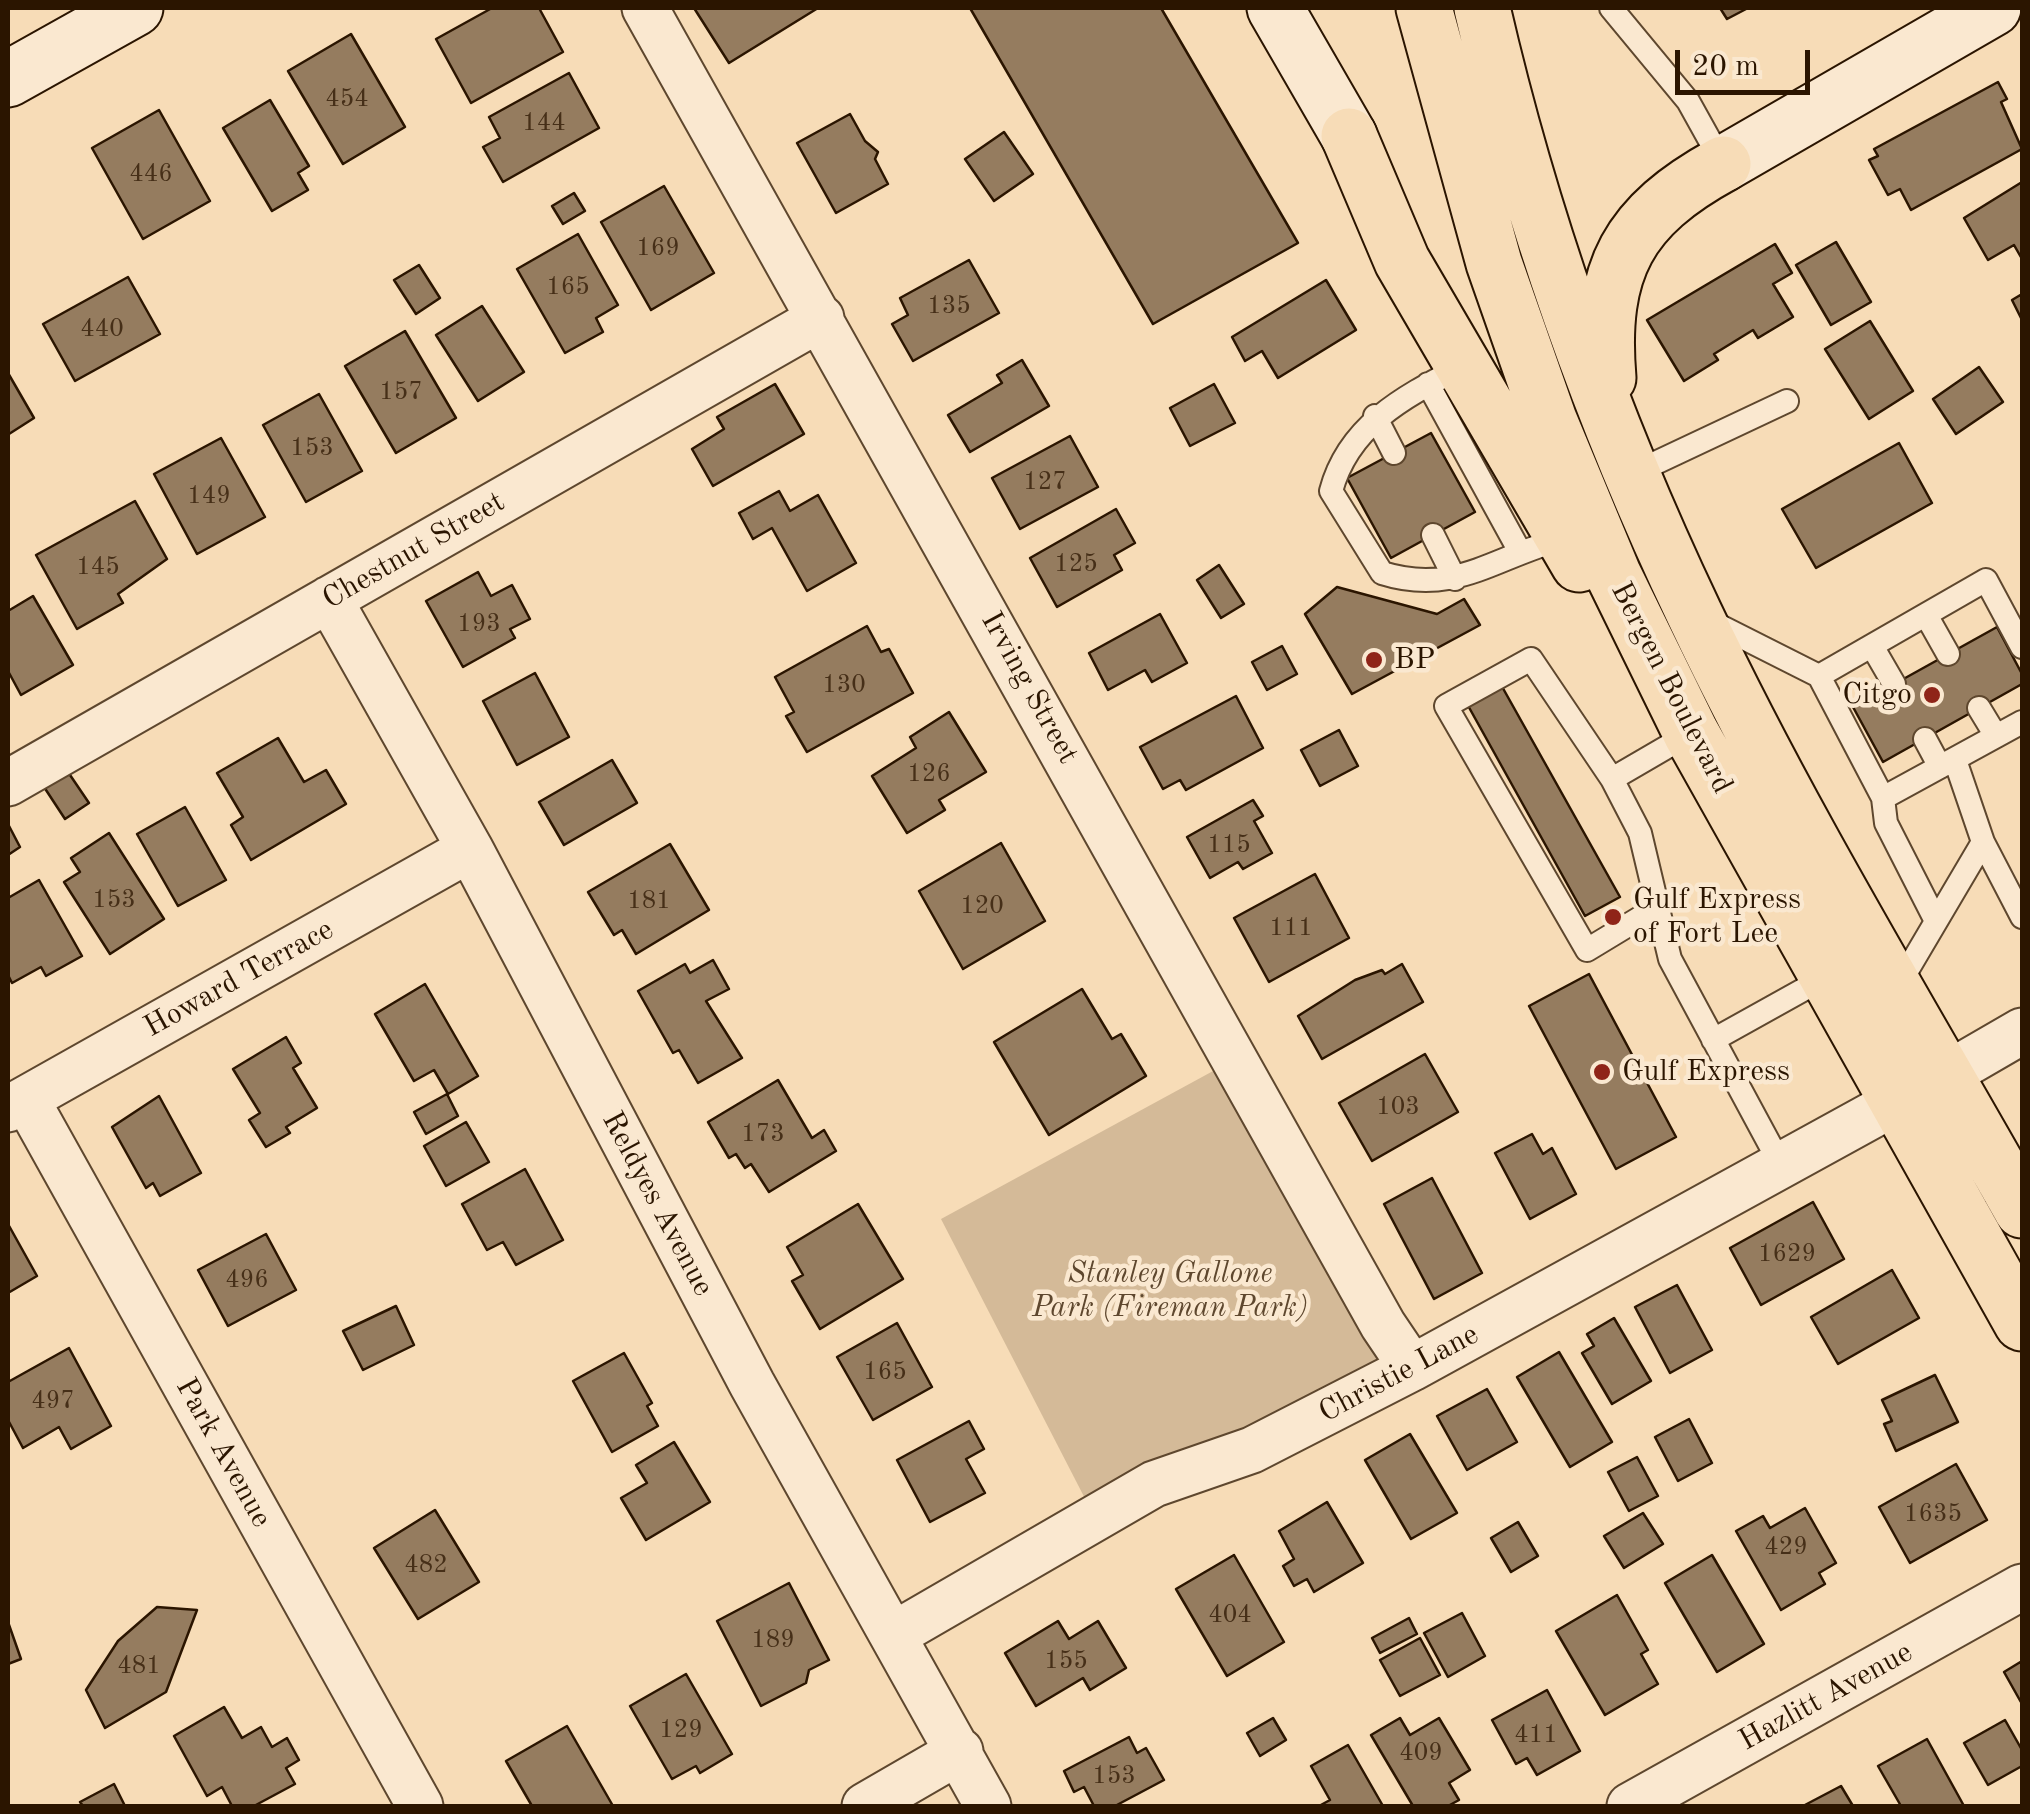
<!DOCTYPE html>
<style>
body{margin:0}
#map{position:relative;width:2030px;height:1814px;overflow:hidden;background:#f7dcb7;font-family:"Old Standard TT",serif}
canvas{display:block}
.frame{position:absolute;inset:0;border:10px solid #2b1500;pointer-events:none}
.scale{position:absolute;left:1675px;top:50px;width:135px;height:45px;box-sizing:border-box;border:5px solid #2b1500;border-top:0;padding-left:12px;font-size:30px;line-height:35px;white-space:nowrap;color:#2b1500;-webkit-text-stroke:8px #fae8d0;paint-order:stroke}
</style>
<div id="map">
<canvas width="2030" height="1814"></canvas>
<div class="frame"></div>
<div class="scale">20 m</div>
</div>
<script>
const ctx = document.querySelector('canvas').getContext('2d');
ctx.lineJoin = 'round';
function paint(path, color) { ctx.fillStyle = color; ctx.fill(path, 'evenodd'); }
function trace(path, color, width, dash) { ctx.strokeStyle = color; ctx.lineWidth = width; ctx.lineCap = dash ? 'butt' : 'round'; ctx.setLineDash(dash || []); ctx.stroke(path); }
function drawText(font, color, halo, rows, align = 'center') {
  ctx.font = font + ' "Old Standard TT",serif'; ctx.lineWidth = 9; ctx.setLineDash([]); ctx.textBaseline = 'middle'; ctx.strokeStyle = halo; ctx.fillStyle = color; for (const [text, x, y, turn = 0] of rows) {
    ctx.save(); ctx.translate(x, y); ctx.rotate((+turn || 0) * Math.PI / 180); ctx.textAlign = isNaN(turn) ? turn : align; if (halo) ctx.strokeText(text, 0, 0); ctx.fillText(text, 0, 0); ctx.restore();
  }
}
paint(new Path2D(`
 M1237,1058L1412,1368L1094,1516L941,1219Z`), '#d4ba98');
const building = new Path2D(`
 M492,8H539L563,52L471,103L436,39Z
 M694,8H818L729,63Z
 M970,8H1161L1298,243L1153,324Z
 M1720,8H1748L1727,19Z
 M351,34L405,127L343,164L288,71Z
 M569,73L599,128L503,182L483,147L500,138L489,117Z
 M1998,82L2007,99L2001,102L2022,149L1911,210L1900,189L1888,195L1869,160L1878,156L1874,149Z
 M270,100L309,166L298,173L308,190L272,211L223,128Z
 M159,110L210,201L143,239L92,148Z
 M850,114L865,141L878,152L875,159L888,184L836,213L797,143Z
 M1004,132L1033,174L994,201L965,159Z
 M2022,182V259L2014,245L1988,260L1964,218Z
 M664,186L714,273L651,310L601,222Z
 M574,193L585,211L563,224L552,206Z
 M578,234L618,305L596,318L603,332L565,353L517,269Z
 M1836,242L1871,302L1831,325L1796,265Z
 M1775,244L1792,273L1773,284L1793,317L1758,338L1753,330L1714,354L1718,360L1684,381L1647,320Z
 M969,260L999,313L913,361L892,324L908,315L900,298Z
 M419,265L440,298L416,314L394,280Z
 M128,277L160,334L75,381L43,324Z
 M1326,280L1356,330L1278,378L1262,351L1245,361L1232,337Z
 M2022,294V320L2012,300Z
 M482,306L524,372L478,401L436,335Z
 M1870,321L1913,391L1869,419L1825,349Z
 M405,331L456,418L396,453L345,366Z
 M1022,360L1049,406L970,452L948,415L1002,383L997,375Z
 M1979,367L2003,402L1956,434L1933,399Z
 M8,373L34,418L9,434L8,431Z
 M775,384L804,434L713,486L692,449L724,429L717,417Z
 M1214,384L1235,423L1190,446L1170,408Z
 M319,394L362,471L306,502L263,425Z
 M1431,433L1475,512L1391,558L1347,478Z
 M1070,436L1098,487L1020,529L992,478Z
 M221,438L265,517L197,554L154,474Z
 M1899,443L1932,503L1816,568L1782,509Z
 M779,491L790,511L818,495L856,563L807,591L772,528L753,539L739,513Z
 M135,501L167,559L118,594L123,603L77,629L36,555Z
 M1116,509L1135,543L1114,555L1122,570L1057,607L1030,558Z
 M1219,565L1244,604L1221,618L1197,580Z
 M478,572L491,596L512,585L530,619L510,629L515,638L463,667L426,601Z
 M1337,587L1437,614L1464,599L1480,625L1352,694L1305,614Z
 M33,596L73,665L21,695L8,671V611Z
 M1160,614L1187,663L1152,682L1145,670L1108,690L1089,653Z
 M867,626L881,652L889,649L913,693L807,752L786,716L794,712L775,677Z
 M1997,627L2022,674V684L1883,762L1853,707Z
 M1282,646L1297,674L1267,690L1252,662Z
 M535,673L569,737L517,765L483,701Z
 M1500,683L1620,897L1585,916L1466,702Z
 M1236,696L1263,748L1186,790L1180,780L1163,789L1140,747Z
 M949,712L986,772L939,800L945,810L907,833L872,776L916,748L910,737Z
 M1339,730L1358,766L1320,786L1301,750Z
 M278,738L304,782L326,770L346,804L251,860L231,825L243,817L217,773Z
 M612,760L637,803L564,845L539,802Z
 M68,772L89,803L65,819L44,787Z
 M1253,800L1263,816L1254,821L1272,853L1243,869L1238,862L1210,878L1187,837Z
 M185,807L226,880L178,906L137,834Z
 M8,824L20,847L8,855Z
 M109,833L164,919L110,954L64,882L80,872L71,858Z
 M1001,843L1045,921L963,969L919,891Z
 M670,844L709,910L636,954L622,930L614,935L588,892Z
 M1315,874L1349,938L1269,982L1234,918Z
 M39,880L82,956L46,976L41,967L12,983L8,975V898Z
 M713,960L729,989L706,1001L742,1058L698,1083L679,1050L673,1053L638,991L685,964L690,973Z
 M1402,964L1423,1002L1322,1059L1298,1016L1355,980L1382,970L1385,974Z
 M1589,974L1676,1137L1616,1169L1529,1006Z
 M425,984L478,1076L448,1094L434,1070L414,1081L375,1014Z
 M1082,989L1112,1039L1121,1034L1146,1076L1049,1135L994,1042Z
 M286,1037L301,1063L293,1068L317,1108L286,1127L290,1133L266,1147L249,1120L260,1113L233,1069Z
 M1425,1054L1458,1112L1372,1161L1339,1103Z
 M778,1080L812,1138L824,1130L836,1151L769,1192L751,1164L745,1168L736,1154L729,1158L708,1122Z
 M447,1094L458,1116L426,1134L414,1112Z
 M159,1096L201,1173L160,1196L153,1183L146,1188L112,1127Z
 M466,1122L489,1162L446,1186L424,1146Z
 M1532,1134L1543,1154L1552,1148L1576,1194L1530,1219L1495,1153Z
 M525,1169L563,1240L516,1265L503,1242L487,1250L462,1204Z
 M1432,1178L1482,1273L1434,1299L1384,1204Z
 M1813,1202L1844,1259L1761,1305L1730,1248Z
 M858,1204L903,1279L820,1329L792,1281L803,1275L787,1247Z
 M8,1224L37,1276L8,1293Z
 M266,1234L296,1290L228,1326L198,1270Z
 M1892,1270L1919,1318L1838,1364L1811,1317Z
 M1677,1285L1712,1350L1670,1373L1635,1307Z
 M396,1306L414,1345L363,1370L343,1331Z
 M1614,1318L1651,1381L1612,1404L1582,1353L1594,1346L1587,1334Z
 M897,1323L932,1387L873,1420L837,1357Z
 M69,1348L111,1426L71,1449L59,1427L23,1448L8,1420V1382Z
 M1559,1352L1612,1442L1570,1467L1517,1377Z
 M624,1353L652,1403L647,1406L658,1426L612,1452L573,1381Z
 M1935,1375L1958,1422L1896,1451L1884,1424L1892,1421L1882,1400Z
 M1487,1389L1517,1442L1467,1470L1437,1416Z
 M1689,1419L1712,1463L1678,1481L1655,1437Z
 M969,1421L984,1449L966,1459L985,1493L930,1522L897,1460Z
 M1410,1434L1457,1513L1411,1539L1365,1460Z
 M674,1442L710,1502L646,1540L621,1498L647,1483L636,1465Z
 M1637,1457L1658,1496L1629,1511L1608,1472Z
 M1956,1464L1987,1520L1910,1563L1879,1507Z
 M1327,1502L1363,1563L1314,1592L1307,1579L1294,1586L1283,1566L1294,1559L1279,1531Z
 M1805,1508L1836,1563L1819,1573L1825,1584L1781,1610L1736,1531L1763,1516L1770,1528Z
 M435,1510L479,1582L418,1619L374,1548Z
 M1643,1513L1663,1544L1624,1568L1604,1536Z
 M1518,1522L1538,1556L1511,1572L1491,1538Z
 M1234,1555L1284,1642L1227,1676L1176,1589Z
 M1712,1555L1764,1644L1717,1672L1665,1583Z
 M789,1583L829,1660L809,1670L806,1683L761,1706L717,1621Z
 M1617,1595L1648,1650L1641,1654L1658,1684L1605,1715L1556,1631Z
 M157,1607L197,1610L166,1692L105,1728L86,1690L118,1641Z
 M1462,1613L1485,1656L1448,1677L1424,1633Z
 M1409,1618L1417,1634L1380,1653L1372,1638Z
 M1058,1621L1069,1639L1098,1621L1126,1668L1090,1690L1083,1678L1036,1706L1005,1653Z
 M8,1622L21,1659L8,1664Z
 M1420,1638L1440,1675L1400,1696L1380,1660Z
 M2022,1661V1704L2004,1672Z
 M686,1674L732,1754L700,1773L696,1766L672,1779L630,1706Z
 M1547,1690L1580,1751L1537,1775L1527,1758L1516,1764L1492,1720Z
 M224,1707L242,1738L261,1727L272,1747L287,1738L299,1760L286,1768L295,1784L254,1806H232L222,1787L207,1796L174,1736Z
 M1273,1718L1286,1740L1260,1756L1247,1733Z
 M1400,1718L1410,1735L1439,1718L1470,1770L1449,1783L1459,1800L1448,1806H1413L1371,1735Z
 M2005,1720L2022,1750V1766L1988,1785L1964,1743Z
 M567,1726L613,1806H532L506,1761Z
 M1129,1737L1137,1753L1146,1748L1164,1780L1115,1806H1094L1084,1787L1074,1792L1064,1771Z
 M1927,1739L1964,1806H1901L1878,1766Z
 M1348,1745L1383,1806H1319L1330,1800L1311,1766Z
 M114,1784L125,1806H83L80,1802Z
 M1841,1786L1853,1806H1803Z`);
paint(building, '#957c5f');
trace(building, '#2b1500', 2.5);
const lane = new Path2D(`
 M1611,8L1688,101L1723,164
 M1463,366C1406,396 1349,424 1331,491L1382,573C1455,596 1494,557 1562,539
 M1428,384L1519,550
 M1375,416L1394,453
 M1632,474L1787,401
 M1433,535L1455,579
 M1926,615L1948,654
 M1706,619L1819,676
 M1872,646L1894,684
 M1979,708L1996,736
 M1925,739L1940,767
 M1955,760L1983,842L2022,917
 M1612,779L1691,733
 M1883,798L2022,722
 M1658,907L1587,950L1446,706L1531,659L1612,779L1640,833L1670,959L1782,1167
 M1936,921L1886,823L1883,798L1819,676L1986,580L2022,647
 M1898,986L1983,842
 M1713,1040L1828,976`);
const street = new Path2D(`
 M645,8L1383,1325L1412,1368
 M329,599L470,849L752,1384L988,1806
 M8,783L821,318
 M1946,1075L2022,1031
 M26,1099L420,1806
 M8,1109L470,849
 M895,1634L1154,1484L1252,1450L1412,1368L1898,1101
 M865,1806L960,1751
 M1630,1806L2022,1587`);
const secondary = new Path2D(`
 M1275,8L1349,136
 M8,79L135,8
 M1723,164L1993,8`);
const highway = new Path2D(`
 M1424,8L1494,263L1549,420L1613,574L1691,733L2022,1323
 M1482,8C1530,216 1602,420 1694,613C1791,818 1911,1013 2022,1210
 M1349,136L1402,261L1579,564
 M1608,378C1599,269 1628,216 1723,164`);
trace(lane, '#5e472e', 26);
trace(street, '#5e472e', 49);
trace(secondary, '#2b1500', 59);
trace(highway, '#2b1500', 59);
trace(lane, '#fae8d0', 22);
trace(street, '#fae8d0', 45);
trace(secondary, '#fae8d0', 55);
trace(highway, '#f7dcb7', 55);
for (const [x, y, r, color] of [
 [1374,660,10,"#8f2418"],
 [1932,695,10,"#8f2418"],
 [1613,917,10,"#8f2418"],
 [1602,1072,10,"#8f2418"]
]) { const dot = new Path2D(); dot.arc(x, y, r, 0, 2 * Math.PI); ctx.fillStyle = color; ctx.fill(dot); trace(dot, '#fae8d0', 4); }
drawText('25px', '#462f18', null, [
 ["454",347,99],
 ["144",544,123],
 ["446",151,174],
 ["169",658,248],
 ["165",568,287],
 ["135",949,306],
 ["440",102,329],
 ["157",401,392],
 ["153",312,448],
 ["127",1045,482],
 ["149",209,496],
 ["125",1076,564],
 ["145",98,567],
 ["193",479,624],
 ["130",844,685],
 ["126",929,774],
 ["115",1229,845],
 ["153",114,900],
 ["181",649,901],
 ["120",982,906],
 ["111",1291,928],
 ["103",1398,1107],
 ["173",763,1134],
 ["1629",1787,1254],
 ["496",247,1280],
 ["165",885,1372],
 ["497",53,1401],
 ["1635",1933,1514],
 ["429",1786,1547],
 ["482",426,1565],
 ["404",1230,1615],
 ["189",773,1640],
 ["155",1066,1661],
 ["481",139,1666],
 ["129",681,1730],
 ["411",1536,1735],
 ["409",1421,1753],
 ["153",1114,1776]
]);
drawText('30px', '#2b1500', '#fae8d0', [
 ["Chestnut Street",414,551,-30],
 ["Irving Street",1029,688,61],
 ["Bergen Boulevard",1671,688,63],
 ["Howard Terrace",239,979,-29],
 ["Reldyes Avenue",657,1204,62],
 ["Christie Lane",1399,1374,-28],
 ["Park Avenue",223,1453,61],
 ["Hazlitt Avenue",1826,1697,-29]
]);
drawText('30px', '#2b1500', '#fae8d0', [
 ["BP",1394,660],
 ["Citgo",1912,695,"right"],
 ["Gulf Express",1633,900],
 ["of Fort Lee",1633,934],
 ["Gulf Express",1622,1072]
], 'left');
drawText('italic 30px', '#5e472e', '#fae8d0', [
 ["Stanley Gallone",1170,1274],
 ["Park (Fireman Park)",1170,1308]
]);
</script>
